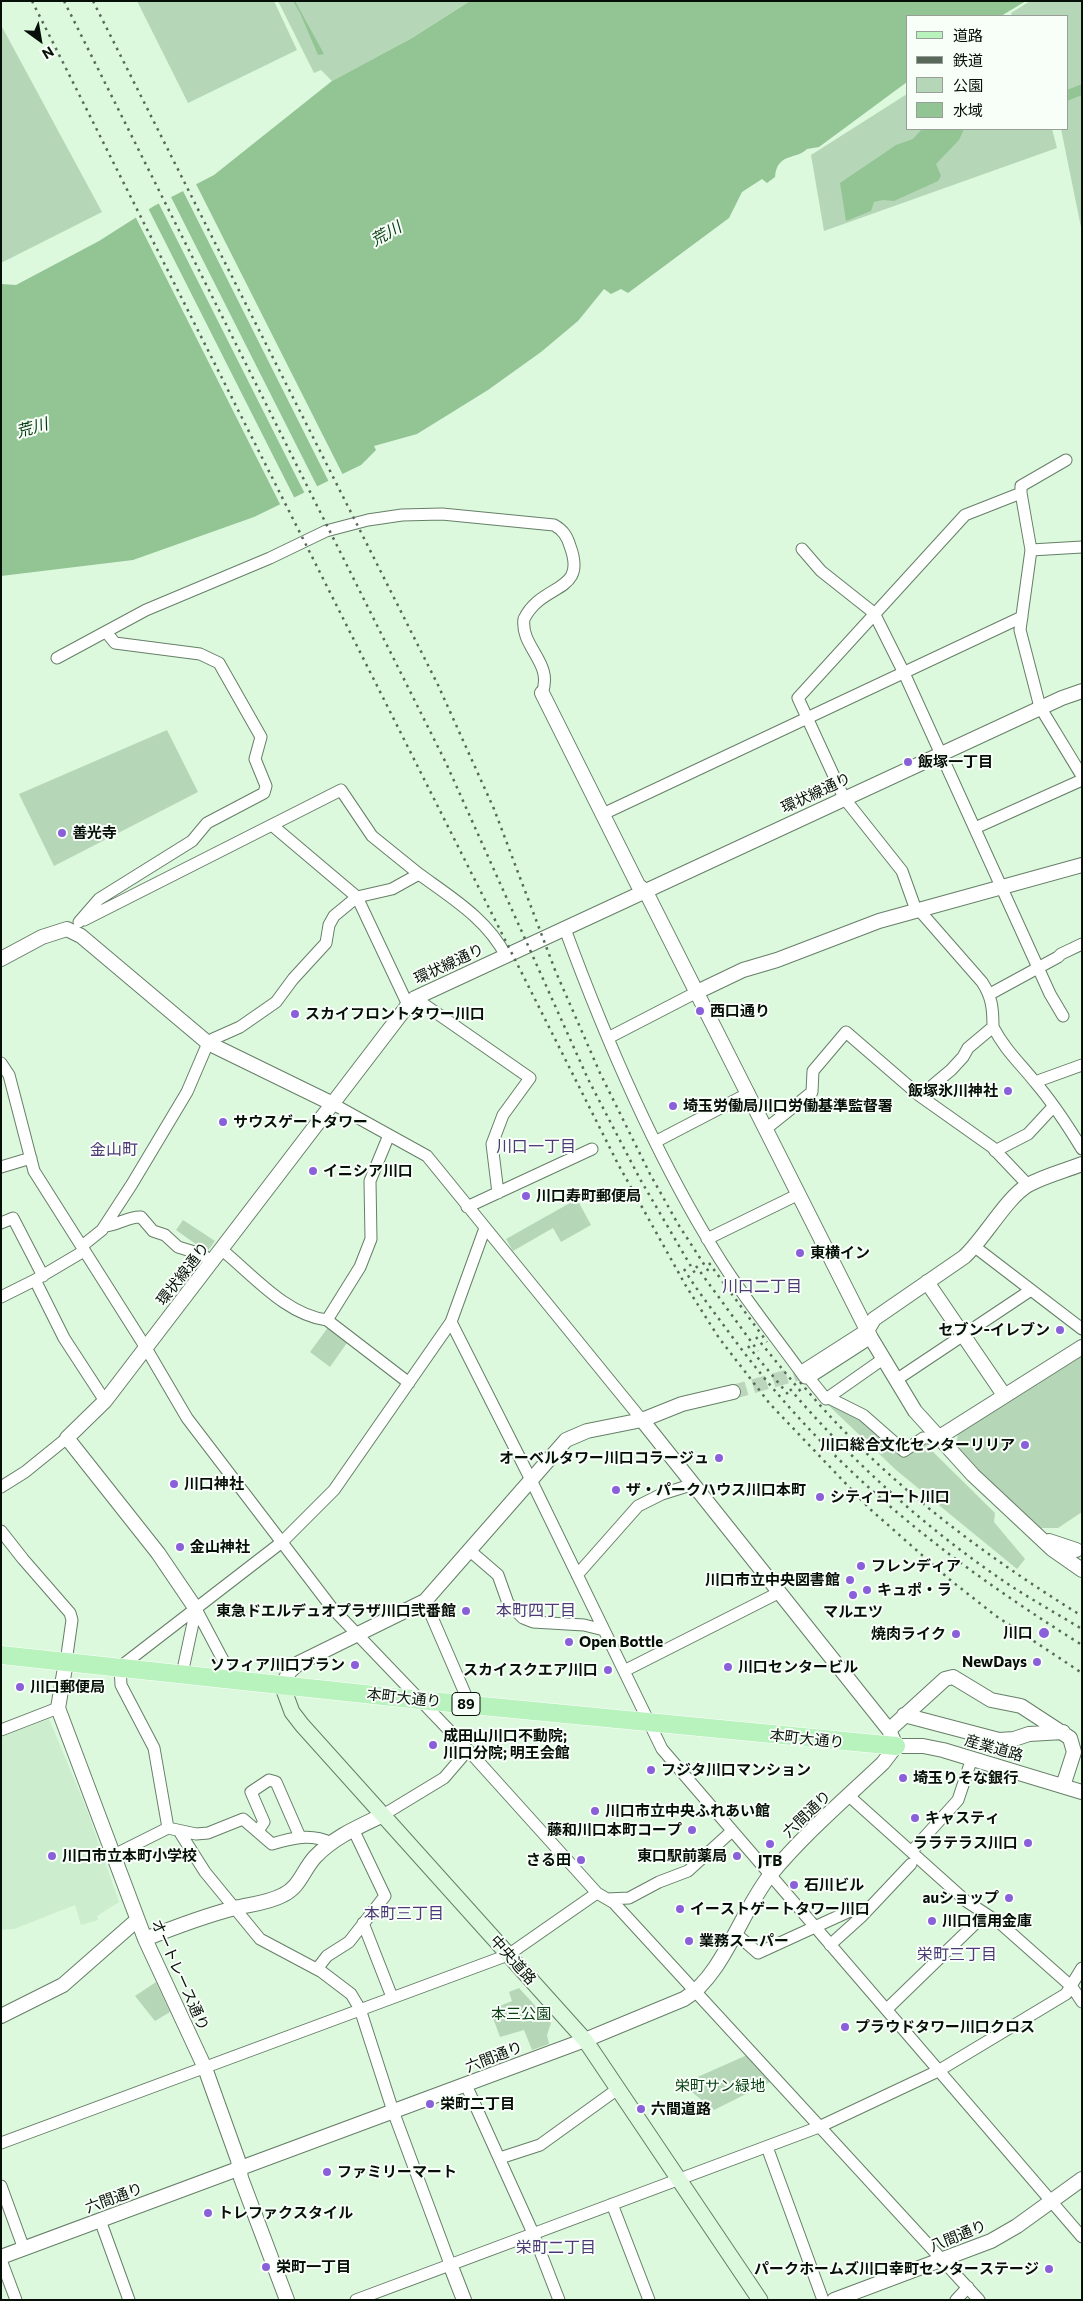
<!DOCTYPE html>
<meta charset="utf-8">
<style>
body{margin:0}
#map{position:relative;width:1083px;height:2301px;overflow:hidden;background:#dcf8dd;font-family:Commissioner,"Noto Sans JP",sans-serif}
canvas{display:block}
.frame{position:absolute;inset:0;border:2px solid #071008;pointer-events:none}
.legend{position:absolute;left:906px;top:15px;width:162px;height:115px;box-sizing:border-box;background:#f8fef8;border:1px solid #989f98;margin:0;padding:6px 9px;list-style:none;font-size:15px;color:#071008}
.legend li{display:flex;align-items:center;gap:10px;height:25px}
.legend b{width:25px;border:1px solid #989f98}
.north{position:absolute;left:15px;top:15px;width:50px;height:50px;-webkit-text-stroke:4px #f8fef8;paint-order:stroke;rotate:148deg;font-size:14px;font-weight:700;line-height:20px;text-align:center;color:#071008}
.north::after{content:'';display:block;margin:auto;width:18px;height:22px;background:#071008;clip-path:polygon(50% 0,100% 100%,50% 72%,0 100%)}
</style>
<div id="map">
<canvas width="1083" height="2301"></canvas>
<div class="frame"></div>
<ul class="legend">
<li><b style="height:6px;background:#b8f2bd"></b>道路</li>
<li><b style="height:6px;background:#586859"></b>鉄道</li>
<li><b style="height:14px;background:#b6d7b7"></b>公園</li>
<li><b style="height:14px;background:#92c494"></b>水域</li>
</ul>
<div class="north">N</div>
</div>
<script>
const ctx = document.querySelector('canvas').getContext('2d');
ctx.lineJoin = 'round';
function paint(path, color) { ctx.fillStyle = color; ctx.fill(path, 'evenodd'); }
function trace(path, color, width, dash) { ctx.strokeStyle = color; ctx.lineWidth = width; ctx.lineCap = dash ? 'butt' : 'round'; ctx.setLineDash(dash || []); ctx.stroke(path); }
function drawText(font, color, halo, rows, align = 'center') {
  ctx.font = font + ' Commissioner,"Noto Sans JP",sans-serif'; ctx.lineWidth = 4; ctx.setLineDash([]); ctx.textBaseline = 'middle'; ctx.strokeStyle = halo; ctx.fillStyle = color; for (const [text, x, y, turn = 0] of rows) {
    ctx.save(); ctx.translate(x, y); ctx.rotate((+turn || 0) * Math.PI / 180); ctx.textAlign = isNaN(turn) ? turn : align; if (halo) ctx.strokeText(text, 0, 0); ctx.fillText(text, 0, 0); ctx.restore();
  }
}
paint(new Path2D(`
 M49,1719L87,1810L119,1902L97,1916L98,1920L81,1925L75,1905L14,1929L1,1930V1737Z`), '#cdeece');
paint(new Path2D(`
 M137,1H274L297,50L188,103Z
 M278,1H470L412,38L332,81L321,70L314,73Z
 M1030,1H1082V232L1061,129H1067V16H1012L1011,13Z
 M1,25L102,212L1,263Z
 M907,94V129H1052L1057,148L824,231L811,155Z
 M167,730L198,792L54,866L19,794Z
 M577,1199L591,1225L561,1242L553,1228L513,1251L506,1239Z
 M183,1220L215,1241L207,1252L176,1230Z
 M329,1326L349,1340L330,1367L310,1352Z
 M1082,1354V1512L1058,1528H1036L956,1448L958,1433Z
 M825,1402L860,1419L903,1457L924,1443L995,1513L994,1522L1025,1559L1017,1569L896,1470Z
 M156,1982L170,2012L155,2021L135,1996Z
 M519,1988L551,2023L547,2035L549,2044L532,2050L524,2030L500,2037L490,2010L512,2001L509,1992Z
 M747,2055L772,2081L714,2110L682,2084Z`), '#b6d7b7');
paint(new Path2D(`
 M293,1H295L324,54L318,55L300,13Z
 M470,1H1026L1001,16H907V82L819,147L807,149C797,160 777,152 775,177L767,183L762,179L742,192L729,218L628,293L621,289L611,294L604,289L578,321L541,352L488,390L417,434L374,446L376,450L361,465L254,517L133,560L1,576V284L16,285L99,241L154,206L214,175L332,81L412,38Z
 M1082,84V95L1067,101V90Z
 M922,129H964L959,140L936,164L941,176L938,181L894,201L883,200L874,202L871,211L846,221L840,183L896,145L913,139Z`), '#92c494');
paint(new Path2D(`
 M195,182L343,475L329,482L182,189Z
 M170,195L318,488L305,494L158,202Z
 M148,208L295,499L281,506L135,216Z`), '#dcf8dd');
trace(new Path2D(`
 M733,1392L803,1372`), '#bcd5bd', 14, [14, 7]);
const minor = new Path2D(`
 M1021,493L1031,550L1020,630L1040,707L1082,776
 M802,549L821,571L874,613L904,673L1050,994L1063,1016
 M1031,550L1082,547
 M57,658L146,610L270,558L326,531L368,520L402,515L442,514L554,525C563,530 567,536 570,546C588,594 542,582 524,619C520,647 554,663 542,693
 M603,814L1022,617
 M273,826L357,897L408,1005
 M975,828L1082,780
 M916,910L902,871L844,798L798,698L965,515L1021,493V486L1066,460
 M919,910L982,982C992,997 993,1009 993,1027L968,1048L963,1057L951,1070L920,1096
 M84,920L341,790L372,836L419,874
 M79,922L99,899L192,841L207,823L264,793L266,786L255,759L261,737L219,663L200,654L115,643L106,632
 M565,929C604,1035 649,1141 707,1238C735,1287 772,1332 805,1378H809L826,1399L883,1359
 M990,994L1058,957L1061,954L1082,944
 M415,998L530,1078L503,1115L492,1144L498,1193
 M993,1027C1006,1051 1018,1061 1035,1082C1053,1103 1068,1126 1082,1149
 M608,1038L697,992
 M1,1063L9,1075L34,1171L146,1348L187,1418L332,1608L468,1750L597,1893L614,1903L979,2300
 M1035,1082L1082,1065
 M333,1104L427,1156L642,1420
 M767,1128L812,1092L813,1071L846,1032L920,1096L992,1147L1028,1185
 M655,1142L749,1093
 M995,1151L1028,1134L1053,1107
 M1,1167L31,1158
 M467,1207L592,1149
 M1,1223L13,1218L43,1276
 M105,1226C118,1225 129,1216 141,1217L153,1231L165,1235L178,1247L201,1254L213,1262
 M707,1239L799,1194
 M82,1246L102,1230L132,1184L187,1092L208,1043L213,1039L240,1027L276,1002L293,979L326,943L329,925L334,916L357,897L392,889L419,874C452,898 487,919 506,956
 M975,1247L1082,1329
 M222,1250C253,1275 286,1315 327,1320L409,1383
 M35,1280L64,1338L105,1401
 M1,1297L35,1280L84,1251
 M327,1320L360,1267L371,1239L370,1181L389,1135
 M451,1322L531,1480L662,1749L1082,2237
 M809,1378L871,1338
 M896,1380L1031,1290
 M829,1398L863,1415L904,1451L923,1438H938
 M1,1487L25,1472L67,1438
 M1,1531L23,1559L70,1613L72,1620L66,1662
 M469,1550L498,1575L508,1603L523,1618L533,1622L584,1625L604,1630
 M577,1575L638,1506L662,1494L694,1484
 M425,1601L470,1705
 M196,1609L223,1660L229,1678
 M624,1671L780,1592
 M182,1674L196,1609
 M1,1730L58,1708
 M849,1796L966,1901L1001,1924L1072,1987L1082,2002
 M383,1815L444,1778L468,1750
 M168,1828L154,1748L121,1685L120,1667L282,1542L334,1490L451,1322L485,1228
 M179,1831L205,1872L260,1939L322,1972L351,1994L360,2009L393,2111L450,2264
 M258,1831L264,1822L251,1792L269,1780L276,1782L300,1837
 M912,1851L958,1800L972,1758
 M114,1855L168,1828L196,1834L208,1833L243,1819L272,1844C292,1838 311,1833 331,1843
 M607,1899L629,1898L659,1882L688,1871L732,1831
 M363,1923L392,1997
 M735,1933L758,1953L852,1910L861,1917L911,1864
 M830,1945L861,1917
 M317,1969L327,1956L349,1942L385,1896L353,1829
 M887,2009L985,1914
 M466,2085L533,2233L559,2300
 M1,2143L508,1955L597,1893
 M767,2147L823,2300
 M500,2158L540,2145L619,2088
 M1,2186L24,2249
 M612,2204L649,2300
 M100,2220L129,2300
 M1,2260L16,2300
 M356,2300L819,2127L938,2071L1066,1994L1082,1968
 M956,2300L968,2287`);
const tertiary = new Path2D(`
 M542,693L638,885L646,892L871,1338L915,1411L973,1475L1052,1549L1082,1570
 M1,959L42,937L67,929L81,936L208,1043L333,1104
 M697,992L743,970L777,960L879,921L1082,865
 M927,1282L1004,1395
 M803,1372L867,1331L874,1319L964,1257C984,1239 1007,1197 1028,1185C1044,1176 1064,1171 1082,1164
 M642,1420L889,1730L896,1746
 M938,1438L1082,1347
 M1049,1541L1076,1550
 M196,1609L158,1553L67,1438L105,1401L408,1005L415,998L1062,698L1082,691
 M66,1662L58,1708L145,1939L205,2068L238,2160L241,2178L287,2300
 M282,1685L290,1671L299,1663L425,1601L566,1440L587,1431L642,1420L682,1404L733,1392
 M904,1715L999,1740L1014,1739L1029,1734L1063,1732
 M889,1730L945,1679L953,1677L991,1700L1021,1706L1070,1738L1074,1752L1063,1786
 M896,1746H923L943,1750L1082,1792
 M145,1939C175,1927 204,1916 235,1908C252,1904 268,1903 283,1895C300,1887 303,1870 315,1857C334,1837 358,1827 383,1815
 M1,2016L63,1985L137,1920
 M1,2257L585,2040L684,1999C723,1976 742,1909 771,1874C804,1834 845,1799 883,1763L896,1746
 M450,2264L464,2300
 M834,2300L991,2241L1017,2226L1082,2179`);
const secondary = new Path2D(`
 M282,1685L292,1712L302,1725L585,2040L760,2300`);
const primary = new Path2D(`
 M1,1655L420,1700L896,1746`);
trace(minor, '#667f67', 13);
trace(tertiary, '#667f67', 16);
trace(secondary, '#667f67', 17);
trace(primary, '#fff', 19);
trace(minor, '#fff', 11);
trace(tertiary, '#fff', 14);
trace(secondary, '#dcf9de', 15);
trace(primary, '#b8f2bd', 18);
trace(new Path2D(`
 M32,1L618,1164L686,1286L719,1338L770,1404L870,1509L949,1579L996,1616L1082,1673
 M64,1L446,763L588,1079L640,1179L696,1275
 M93,1L438,685L494,809L555,970L600,1073L650,1174L678,1224L709,1272
 M709,1263L767,1342
 M696,1266L758,1351
 M684,1269C696,1289 711,1308 725,1327C824,1464 940,1556 1082,1645
 M756,1337L802,1393
 M748,1346L791,1398
 M800,1382C879,1477 977,1551 1082,1616
 M790,1389C854,1464 931,1533 1014,1588C1036,1602 1059,1615 1082,1629`), '#586859', 2.5, [2.5, 5]);
for (const [x, y, r, color] of [
 [908,762,5,"#8960da"],
 [62,833,5,"#8960da"],
 [700,1011,5,"#8960da"],
 [295,1014,5,"#8960da"],
 [1008,1091,5,"#8960da"],
 [673,1106,5,"#8960da"],
 [223,1122,5,"#8960da"],
 [313,1171,5,"#8960da"],
 [526,1196,5,"#8960da"],
 [800,1253,5,"#8960da"],
 [1060,1330,5,"#8960da"],
 [1025,1445,5,"#8960da"],
 [719,1458,5,"#8960da"],
 [174,1484,5,"#8960da"],
 [616,1490,5,"#8960da"],
 [820,1497,5,"#8960da"],
 [180,1547,5,"#8960da"],
 [861,1566,5,"#8960da"],
 [850,1580,5,"#8960da"],
 [867,1590,5,"#8960da"],
 [853,1595,5,"#8960da"],
 [466,1611,5,"#8960da"],
 [1044,1633,6,"#8960da"],
 [956,1634,5,"#8960da"],
 [569,1642,5,"#8960da"],
 [1037,1662,5,"#8960da"],
 [355,1665,5,"#8960da"],
 [728,1667,5,"#8960da"],
 [608,1670,5,"#8960da"],
 [20,1687,5,"#8960da"],
 [433,1745,5,"#8960da"],
 [651,1770,5,"#8960da"],
 [903,1778,5,"#8960da"],
 [595,1811,5,"#8960da"],
 [915,1818,5,"#8960da"],
 [692,1830,5,"#8960da"],
 [1028,1843,5,"#8960da"],
 [770,1844,5,"#8960da"],
 [52,1856,5,"#8960da"],
 [737,1856,5,"#8960da"],
 [581,1860,5,"#8960da"],
 [794,1885,5,"#8960da"],
 [1009,1898,5,"#8960da"],
 [680,1909,5,"#8960da"],
 [932,1921,5,"#8960da"],
 [689,1941,5,"#8960da"],
 [845,2027,5,"#8960da"],
 [430,2104,5,"#8960da"],
 [641,2109,5,"#8960da"],
 [327,2172,5,"#8960da"],
 [208,2213,5,"#8960da"],
 [266,2267,5,"#8960da"],
 [1049,2269,5,"#8960da"]
]) { const dot = new Path2D(); dot.arc(x, y, r, 0, 2 * Math.PI); ctx.fillStyle = color; ctx.fill(dot); trace(dot, '#f8fef8', 2); }
for (const [x, y, w] of [
 [466,1704,28]
]) { const box = new Path2D(); box.roundRect(x - w / 2, y - 11.5, w, 23, 4); ctx.fillStyle = '#f8fef8'; ctx.fill(box); trace(box, '#071008', 1); }
drawText('bold 14px', '#071008', null, [
 ["89",466,1704]
]);
drawText('bold 15px', '#071008', '#f8fef8', [
 ["飯塚一丁目",918,762],
 ["善光寺",72,833],
 ["西口通り",710,1011],
 ["スカイフロントタワー川口",305,1014],
 ["飯塚氷川神社",998,1091,"right"],
 ["埼玉労働局川口労働基準監督署",683,1106],
 ["サウスゲートタワー",233,1122],
 ["イニシア川口",323,1171],
 ["川口寿町郵便局",536,1196],
 ["東横イン",810,1253],
 ["セブン-イレブン",1050,1330,"right"],
 ["川口総合文化センターリリア",1015,1445,"right"],
 ["オーベルタワー川口コラージュ",709,1458,"right"],
 ["川口神社",184,1484],
 ["ザ・パークハウス川口本町",626,1490],
 ["シティコート川口",830,1497],
 ["金山神社",190,1547],
 ["フレンディア",871,1566],
 ["川口市立中央図書館",840,1580,"right"],
 ["キュポ・ラ",877,1590],
 ["東急ドエルデュオプラザ川口弐番館",456,1611,"right"],
 ["マルエツ",853,1612,"center"],
 ["川口",1033,1633,"right"],
 ["焼肉ライク",946,1634,"right"],
 ["Open Bottle",579,1642],
 ["NewDays",1027,1662,"right"],
 ["ソフィア川口ブラン",345,1665,"right"],
 ["川口センタービル",738,1667],
 ["スカイスクエア川口",598,1670,"right"],
 ["川口郵便局",30,1687],
 ["成田山川口不動院;",443,1736],
 ["川口分院; 明王会館",443,1753],
 ["フジタ川口マンション",661,1770],
 ["埼玉りそな銀行",913,1778],
 ["川口市立中央ふれあい館",605,1811],
 ["キャスティ",925,1818],
 ["藤和川口本町コープ",682,1830,"right"],
 ["ララテラス川口",1018,1843,"right"],
 ["川口市立本町小学校",62,1856],
 ["東口駅前薬局",727,1856,"right"],
 ["さる田",571,1860,"right"],
 ["JTB",770,1861,"center"],
 ["石川ビル",804,1885],
 ["auショップ",999,1898,"right"],
 ["イーストゲートタワー川口",690,1909],
 ["川口信用金庫",942,1921],
 ["業務スーパー",699,1941],
 ["プラウドタワー川口クロス",855,2027],
 ["栄町二丁目",440,2104],
 ["六間道路",651,2109],
 ["ファミリーマート",337,2172],
 ["トレファクスタイル",218,2213],
 ["栄町一丁目",276,2267],
 ["パークホームズ川口幸町センターステージ",1039,2269,"right"]
], 'left');
drawText('15px', '#071008', '#f8fef8', [
 ["環状線通り",816,793,-25],
 ["環状線通り",449,964,-25],
 ["環状線通り",183,1274,-52],
 ["本町大通り",404,1698,6],
 ["本町大通り",807,1739,6],
 ["産業道路",994,1748,16],
 ["六間通り",807,1814,-44],
 ["中央道路",513,1960,48],
 ["オートレース通り",180,1975,66],
 ["六間通り",494,2057,-21],
 ["六間通り",114,2198,-20],
 ["八間通り",958,2236,-22]
]);
drawText('15px', '#0b4114', '#f8fef8', [
 ["本三公園",521,2014],
 ["栄町サン緑地",720,2086]
]);
drawText('italic 16px', '#043c0f', '#f8fef8', [
 ["荒川",386,234,-30],
 ["荒川",32,428,-16]
]);
drawText('16px', '#4c3975', '#f8fef8', [
 ["川口一丁目",536,1147],
 ["金山町",114,1150],
 ["川口二丁目",762,1287],
 ["本町四丁目",536,1611],
 ["本町三丁目",404,1914],
 ["栄町三丁目",957,1955],
 ["栄町二丁目",556,2248]
]);
</script>
